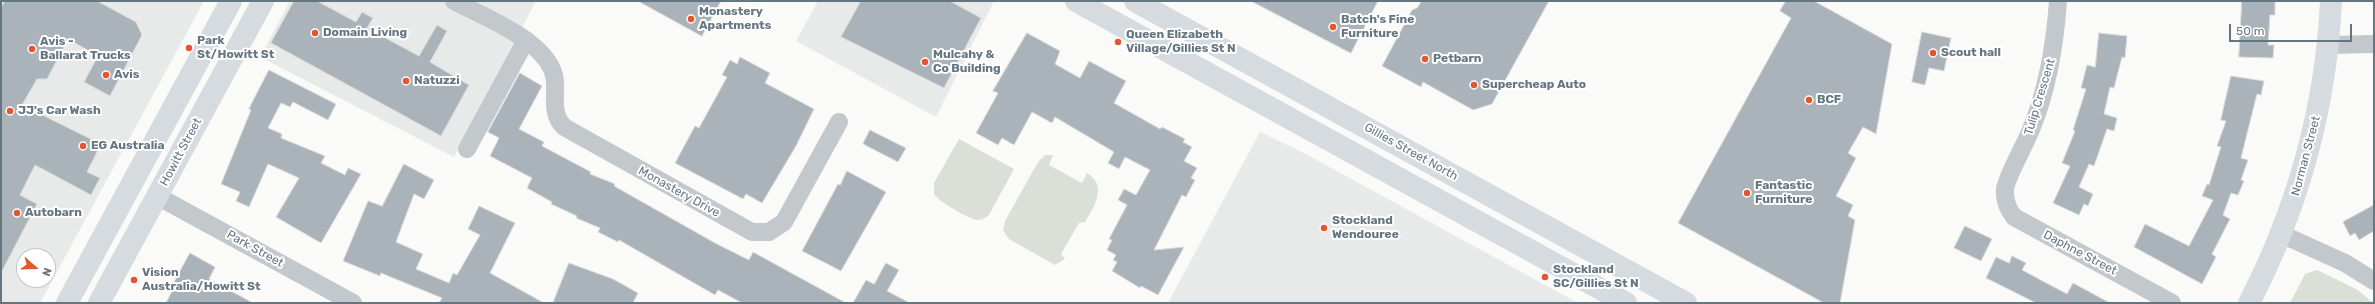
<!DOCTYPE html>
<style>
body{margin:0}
#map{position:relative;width:2375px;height:304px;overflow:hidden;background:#fafaf8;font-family:Rubik,sans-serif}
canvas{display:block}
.frame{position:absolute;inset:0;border:2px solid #657683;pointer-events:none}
.north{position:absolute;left:16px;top:248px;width:40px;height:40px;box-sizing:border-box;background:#fff;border:1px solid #c1c8cd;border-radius:50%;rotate:110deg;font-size:11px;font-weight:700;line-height:16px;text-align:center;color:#657683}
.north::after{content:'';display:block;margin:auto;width:14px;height:18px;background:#e4572e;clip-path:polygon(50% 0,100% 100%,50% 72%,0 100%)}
.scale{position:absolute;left:2229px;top:24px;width:123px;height:18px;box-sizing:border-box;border:2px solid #657683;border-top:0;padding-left:5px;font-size:12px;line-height:14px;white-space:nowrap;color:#657683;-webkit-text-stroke:3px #fff;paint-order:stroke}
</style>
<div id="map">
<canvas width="2375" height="304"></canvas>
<div class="frame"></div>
<div class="north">N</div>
<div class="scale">50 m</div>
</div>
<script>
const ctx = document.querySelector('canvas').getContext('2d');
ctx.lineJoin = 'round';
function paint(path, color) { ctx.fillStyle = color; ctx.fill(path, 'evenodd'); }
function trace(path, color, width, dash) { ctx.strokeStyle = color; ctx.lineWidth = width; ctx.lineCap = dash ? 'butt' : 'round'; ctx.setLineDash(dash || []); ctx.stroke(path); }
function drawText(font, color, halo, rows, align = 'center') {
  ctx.font = font + ' Rubik,sans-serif'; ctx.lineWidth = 4; ctx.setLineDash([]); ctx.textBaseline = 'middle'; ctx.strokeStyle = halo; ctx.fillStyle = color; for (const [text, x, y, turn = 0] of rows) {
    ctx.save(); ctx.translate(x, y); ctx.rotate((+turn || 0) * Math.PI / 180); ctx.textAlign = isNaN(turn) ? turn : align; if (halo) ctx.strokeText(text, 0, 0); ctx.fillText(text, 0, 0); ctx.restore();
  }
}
paint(new Path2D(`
 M1,1H204L40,303H1ZM24,256H48V280H24Z
 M290,1H536L454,157L260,57Z
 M818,1H994L936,117L796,41Z
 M1260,132L1302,152L1578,303H1168Z`), '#e8e9e9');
paint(new Path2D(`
 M959,139L1014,169L989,215C985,218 982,220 977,220C969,219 938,201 934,194V183Z
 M1045,155H1053L1049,165L1082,183L1087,173C1108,186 1094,207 1085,222L1079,223L1061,254L1065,259L1055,265L1009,239L1003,230L1005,221L1038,162Z
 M2317,270L2358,290L2373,303H2290L2305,274Z`), '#dadfd7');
const building = new Path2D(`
 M5,1H97L136,22L142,35L110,96L84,82L98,56L68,39L47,79H37L22,105L101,144L87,172L100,178L91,195L35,165L20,195L37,204L1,273V8Z
 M294,1H317L356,22L362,12L373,18L367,28L419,56L437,25L447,31L430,62L469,85L441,136L271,43Z
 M638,1H721L702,36Z
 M861,1H950L981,18L944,88L841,37Z
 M1251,1H1378L1351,53Z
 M1422,1H1549L1492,104L1473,110L1423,82L1421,87L1382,66L1412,10L1417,8Z
 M1786,1H1814L1892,44L1876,134L1863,127L1848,153L1856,158L1836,196L1853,205L1848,216L1855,220L1840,303H1824L1678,223L1791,18L1780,11Z
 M2242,1H2275V15H2270L2268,45H2274L2273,58L2239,57Z
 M1922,32L1951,38L1944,71L1929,68L1925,85L1912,82Z
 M1027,33L1060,51L1055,64L1080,78L1089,61L1126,81L1114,103L1160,129L1162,127L1185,139L1183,142L1192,147L1184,161L1197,168L1191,178L1195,180L1186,197L1182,195L1154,250L1184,247L1158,295L1141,286L1140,288L1112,271L1117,262L1113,260L1116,255L1107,250L1112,240L1109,239L1127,205L1118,200L1124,189L1136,195L1150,170L1125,157L1119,169L1108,163L1114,152L1055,117L1052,123L1032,112L1014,145L1002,138L998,145L976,133L998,93L993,91Z
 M2099,33L2127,36L2125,58L2122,57L2114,88L2110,87L2104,114L2117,118L2114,131L2107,129L2094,166L2089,164L2079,187L2093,194L2088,206L2084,204L2079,215L2053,203L2070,166L2062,163L2075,131L2073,130L2086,89L2081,88L2087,65L2095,67Z
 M740,57L770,73L765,83L814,109L796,146L762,203L746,194L743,199L675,163L695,126L699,128L727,77L722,75L730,60L737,64Z
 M269,70L336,104L328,120L293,102L290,107L281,103L268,128L282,134L281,138L325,156L321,163L345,175L348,168L361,174L321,243L276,217L299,178L268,164L249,207L236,201L240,192L221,184L251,110L249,109Z
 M520,73L542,86L519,129L544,142L542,146L591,172L590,174L615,184L614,186L715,243L749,260L753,252L846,303H742L718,290L715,295L619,240L618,242L598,232L600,228L576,218L577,216L551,204L552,202L527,188L532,178L490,156L499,138L488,132Z
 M2231,76L2264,81L2261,95L2257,94L2241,158L2248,160L2241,180L2244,181L2238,195L2231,193L2223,215L2230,219L2212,254L2216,257L2202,284L2134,247L2145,224L2189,246L2213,200L2202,196L2207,184L2209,185L2221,147L2217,146L2226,121L2221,120Z
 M870,130L906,148L898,162L863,144Z
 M404,164L434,180L424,199L414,194L396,242L423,254L416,269L449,283L453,273L457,275L480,235L468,229L479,206L515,223L490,273L544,303H439L442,298L381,273L380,276L343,261L368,201L382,206Z
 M847,171L886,192L841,271L802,251L838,184L840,185Z
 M2374,205V231L2359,240L2355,233L2350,236L2343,222Z
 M1965,226L1992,239L1981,261L1954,248Z
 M190,253L215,267L209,279L253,303H166L173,289L171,288Z
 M2012,256L2026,263L2022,270L2067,294L2073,283L2110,303H2036L1986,278L1996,257L2009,263Z
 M569,263L613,279L638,293L633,303H553Z
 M886,263L899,270L887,291L910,303H853L866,280L874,284Z`);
paint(building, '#aab3b9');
trace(building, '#dcdcda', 1);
trace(new Path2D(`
 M454,1C484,17 545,40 554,75C558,93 549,112 564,127L752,232H769L784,222L839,122
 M2058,1C2055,44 2048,87 2032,127C2027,141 2006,178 2005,189C2004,200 2008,209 2014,217L2172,303
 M2329,45L2374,44
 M467,149L526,40
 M157,196L353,303
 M2281,234L2345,263L2374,281`), '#c3c8cc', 18);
trace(new Path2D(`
 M1076,1L1626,303
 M1135,1L1686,303
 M67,303L231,1
 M99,303L263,1
 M2249,303C2298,208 2326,107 2331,1`), '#d6dbdf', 22);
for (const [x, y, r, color] of [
 [691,19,4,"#e4572e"],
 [1333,27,4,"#e4572e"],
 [315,33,4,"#e4572e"],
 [1118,42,4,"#e4572e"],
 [189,48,4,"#e4572e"],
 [32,49,4,"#e4572e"],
 [1933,53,4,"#e4572e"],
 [1425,59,4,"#e4572e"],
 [925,62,4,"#e4572e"],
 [106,75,4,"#e4572e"],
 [406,81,4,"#e4572e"],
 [1474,85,4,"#e4572e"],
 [1809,100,4,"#e4572e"],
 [10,111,4,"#e4572e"],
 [83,146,4,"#e4572e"],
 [1747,193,4,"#e4572e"],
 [17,213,4,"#e4572e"],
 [1324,228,4,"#e4572e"],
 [1545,277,4,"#e4572e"],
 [134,280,4,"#e4572e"]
]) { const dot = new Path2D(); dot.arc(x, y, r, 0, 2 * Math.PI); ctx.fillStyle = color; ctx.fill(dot); trace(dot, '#fff', 1.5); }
drawText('bold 12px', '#657683', '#fff', [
 ["Monastery",699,12],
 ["Apartments",699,26],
 ["Batch's Fine",1341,20],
 ["Furniture",1341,34],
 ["Domain Living",323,33],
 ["Queen Elizabeth",1126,35],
 ["Village/Gillies St N",1126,49],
 ["Park",197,41],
 ["St/Howitt St",197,55],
 ["Avis -",40,42],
 ["Ballarat Trucks",40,56],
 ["Scout hall",1941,53],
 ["Mulcahy &",933,55],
 ["Co Building",933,69],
 ["Petbarn",1433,59],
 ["Avis",114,75],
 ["Natuzzi",414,81],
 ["Supercheap Auto",1482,85],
 ["BCF",1817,100],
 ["JJ's Car Wash",18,111],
 ["EG Australia",91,146],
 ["Fantastic",1755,186],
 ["Furniture",1755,200],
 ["Autobarn",25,213],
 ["Stockland",1332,221],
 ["Wendouree",1332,235],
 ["Stockland",1553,270],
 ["SC/Gillies St N",1553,284],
 ["Vision",142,273],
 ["Australia/Howitt St",142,287]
], 'left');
drawText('12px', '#657683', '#fff', [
 ["Tulip Crescent",2040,97,-73],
 ["Howitt Street",181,152,-62],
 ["Gillies Street North",1411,152,29],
 ["Norman Street",2306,156,-75],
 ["Monastery Drive",679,192,29],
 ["Park Street",255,249,29],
 ["Daphne Street",2080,253,28]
]);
</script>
